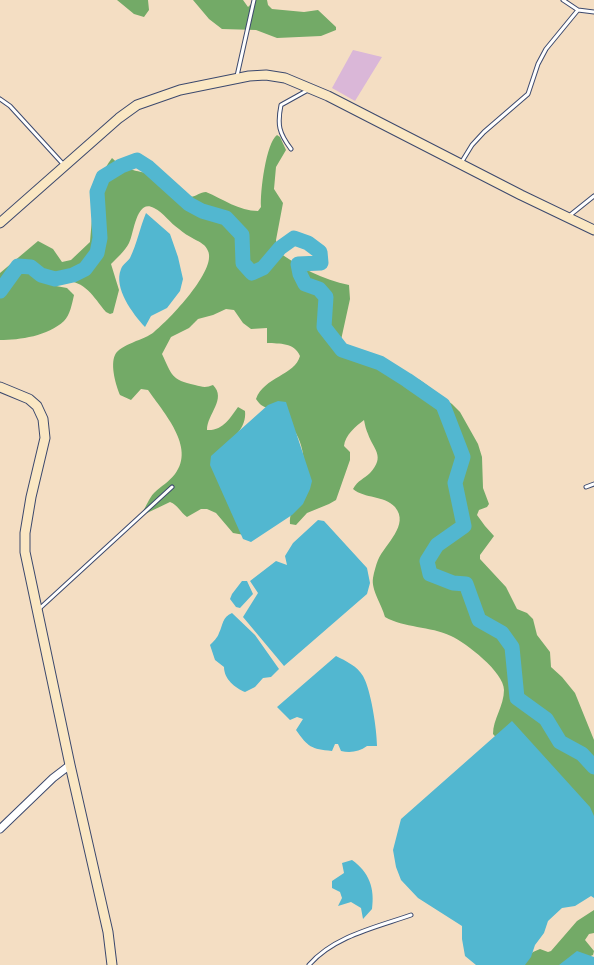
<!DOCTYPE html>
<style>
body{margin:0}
canvas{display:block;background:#f4dec3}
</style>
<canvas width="594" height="965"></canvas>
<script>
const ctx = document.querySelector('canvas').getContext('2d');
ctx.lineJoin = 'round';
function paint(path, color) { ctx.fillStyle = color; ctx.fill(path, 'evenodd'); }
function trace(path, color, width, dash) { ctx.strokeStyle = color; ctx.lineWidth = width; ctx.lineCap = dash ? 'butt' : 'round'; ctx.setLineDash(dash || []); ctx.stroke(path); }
paint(new Path2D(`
 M117,0H148L149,10L144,17L134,14Z
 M193,0H243L248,7L255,0H267L268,5L272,9L304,12L318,10L336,27V30L321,36L277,38L256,30L222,29L209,19Z
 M277,135L280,137L286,150L276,167L274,189L283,203L276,240L277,251C299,267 323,280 349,285L350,299L341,340L344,345L390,369L420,380L452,404L460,412L478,444L482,457L483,488L489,504L487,507L479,510L477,515L485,526L494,536L480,555V559L506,587L517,609L527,613L533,619L537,635L550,652L551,667L562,677L575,693L594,740V846L493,734C493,719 504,706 504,690C504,672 466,643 451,636C430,626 404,628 385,617C382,605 371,590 373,578C374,572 376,565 378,560C385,544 410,525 395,507C384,495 365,499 353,489C358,480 364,479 370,473C386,456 373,449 368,434C366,430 365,425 364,420C356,426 345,435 344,446L350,452V460L336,500L329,504L307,513L296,525L290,524C289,514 294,507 298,498C306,476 307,450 294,430C291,425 284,416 279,412C269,406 264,411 256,399C264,377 295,375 300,356C294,342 280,344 267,343V328L251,329L243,323L234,310L226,309L213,315L198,319L189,328L171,337L162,354C172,375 171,380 195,385C202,387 206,388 213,385C227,399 207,414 207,430C223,431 230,418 238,407L245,411C247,428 232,439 221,451L250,536L233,533L216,513L207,509H201L187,517C180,512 178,505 170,502L147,513H142C146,507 149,498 154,493C161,486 169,482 175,474C196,447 163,412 148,390L141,389L131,400L120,395C116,386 110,365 115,355C120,344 145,340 154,332C169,320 217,270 208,251C206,245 200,242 194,239C189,236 183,233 179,229C170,223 164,213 154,208C136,198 134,234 129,243C125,251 117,258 111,264L119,290L113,313L110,314L106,312C92,295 84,278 58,281L56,286L67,288L74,295C72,304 70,315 64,321C48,336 20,340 0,340V273L38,241L53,249L62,262L71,260L90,242C93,212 93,183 112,158C128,174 142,169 160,178C170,182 178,192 188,196C194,199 199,192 206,192C223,199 239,211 258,211L261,207C260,192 266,143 277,135Z
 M594,910V933L589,934L585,940L594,951L593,955L569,965H520L533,952L540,949L548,952L551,951L577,921Z`), '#73aa67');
paint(new Path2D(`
 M146,213L170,234L178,257L183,279L180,291L167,308L151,316L145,327C133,314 113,288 121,269C123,264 127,262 130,258C137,244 140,227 146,213Z
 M278,401L286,402L312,481L310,489L303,504L292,515L251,542L243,539L210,465L211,456L268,405Z
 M318,520L324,521L367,568L370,583L367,594L284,666L243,617L258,593L250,581L276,561L287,565L285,556L293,543Z
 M242,581H247L253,594L240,608L236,607L230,599L232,594Z
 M232,613L255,635L279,669L271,677L263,678L255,687L245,692C235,688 224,679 224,667L215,660L210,645C213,642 218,637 219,633C223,625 222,617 232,613Z
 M336,656C346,661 357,666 363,676C371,690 377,730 377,746H367C359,752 350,753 341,751L338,744H335L332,751C311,749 308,747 296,730L303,719L297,717L290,720L277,707Z
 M512,721L590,807L594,816V898L591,896L575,906L562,908L548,921L544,933L535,945L531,957L525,965H476L465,956L462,939V926L418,898L401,880L396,867L393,850L401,819Z
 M352,860C369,872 375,888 372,909L363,919L361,908L351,902L338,906L342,898L340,892L332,888V881L344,873L342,863Z
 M577,951L594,957V965H559Z`), '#52b7d0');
trace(new Path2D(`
 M0,291L18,266L31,267L41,275L55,279L73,275L85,269L97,253L100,238L97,192L103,177L121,166L137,160L148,167L189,204L202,211L226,218L242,235L243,263L252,273L263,268L280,248L294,238L308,243L320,252L321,263L298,264L300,274L305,284L319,289L326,297L324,327L342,350L380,363L407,380L443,405L463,457L455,483L464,526L437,545L427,561L430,574L453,583L466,584L479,620L502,633L512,647L517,698L546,719L560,742L582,754L594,767`), '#52b7d0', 15);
paint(new Path2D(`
 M353,50L382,57L355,101L332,88Z`), '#dab7d8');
const service = new Path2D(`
 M563,0L578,10L594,12
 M237,76L254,0
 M0,99L10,106L63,164
 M291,149C279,133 277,125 281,105L308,90
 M461,163L472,145L484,132L528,94L538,64L546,49L578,10
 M569,216L594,196
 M586,487L594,484
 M39,609L172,487
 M309,965C334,936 377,927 411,915`);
const minor = new Path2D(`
 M0,829L53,778L70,765`);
const secondary = new Path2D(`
 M0,223L119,118L137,105L180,90L249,76L266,75L285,78L328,96L521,195L594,230
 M0,387L29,399L37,406L43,419L45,438L31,497L25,533V552L70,765L108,932L112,965`);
trace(service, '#3c496d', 5);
trace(minor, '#3c496d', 9);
trace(secondary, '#3c496d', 11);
trace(service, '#fff', 3);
trace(minor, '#fff', 7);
trace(secondary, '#fae7c3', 9);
</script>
